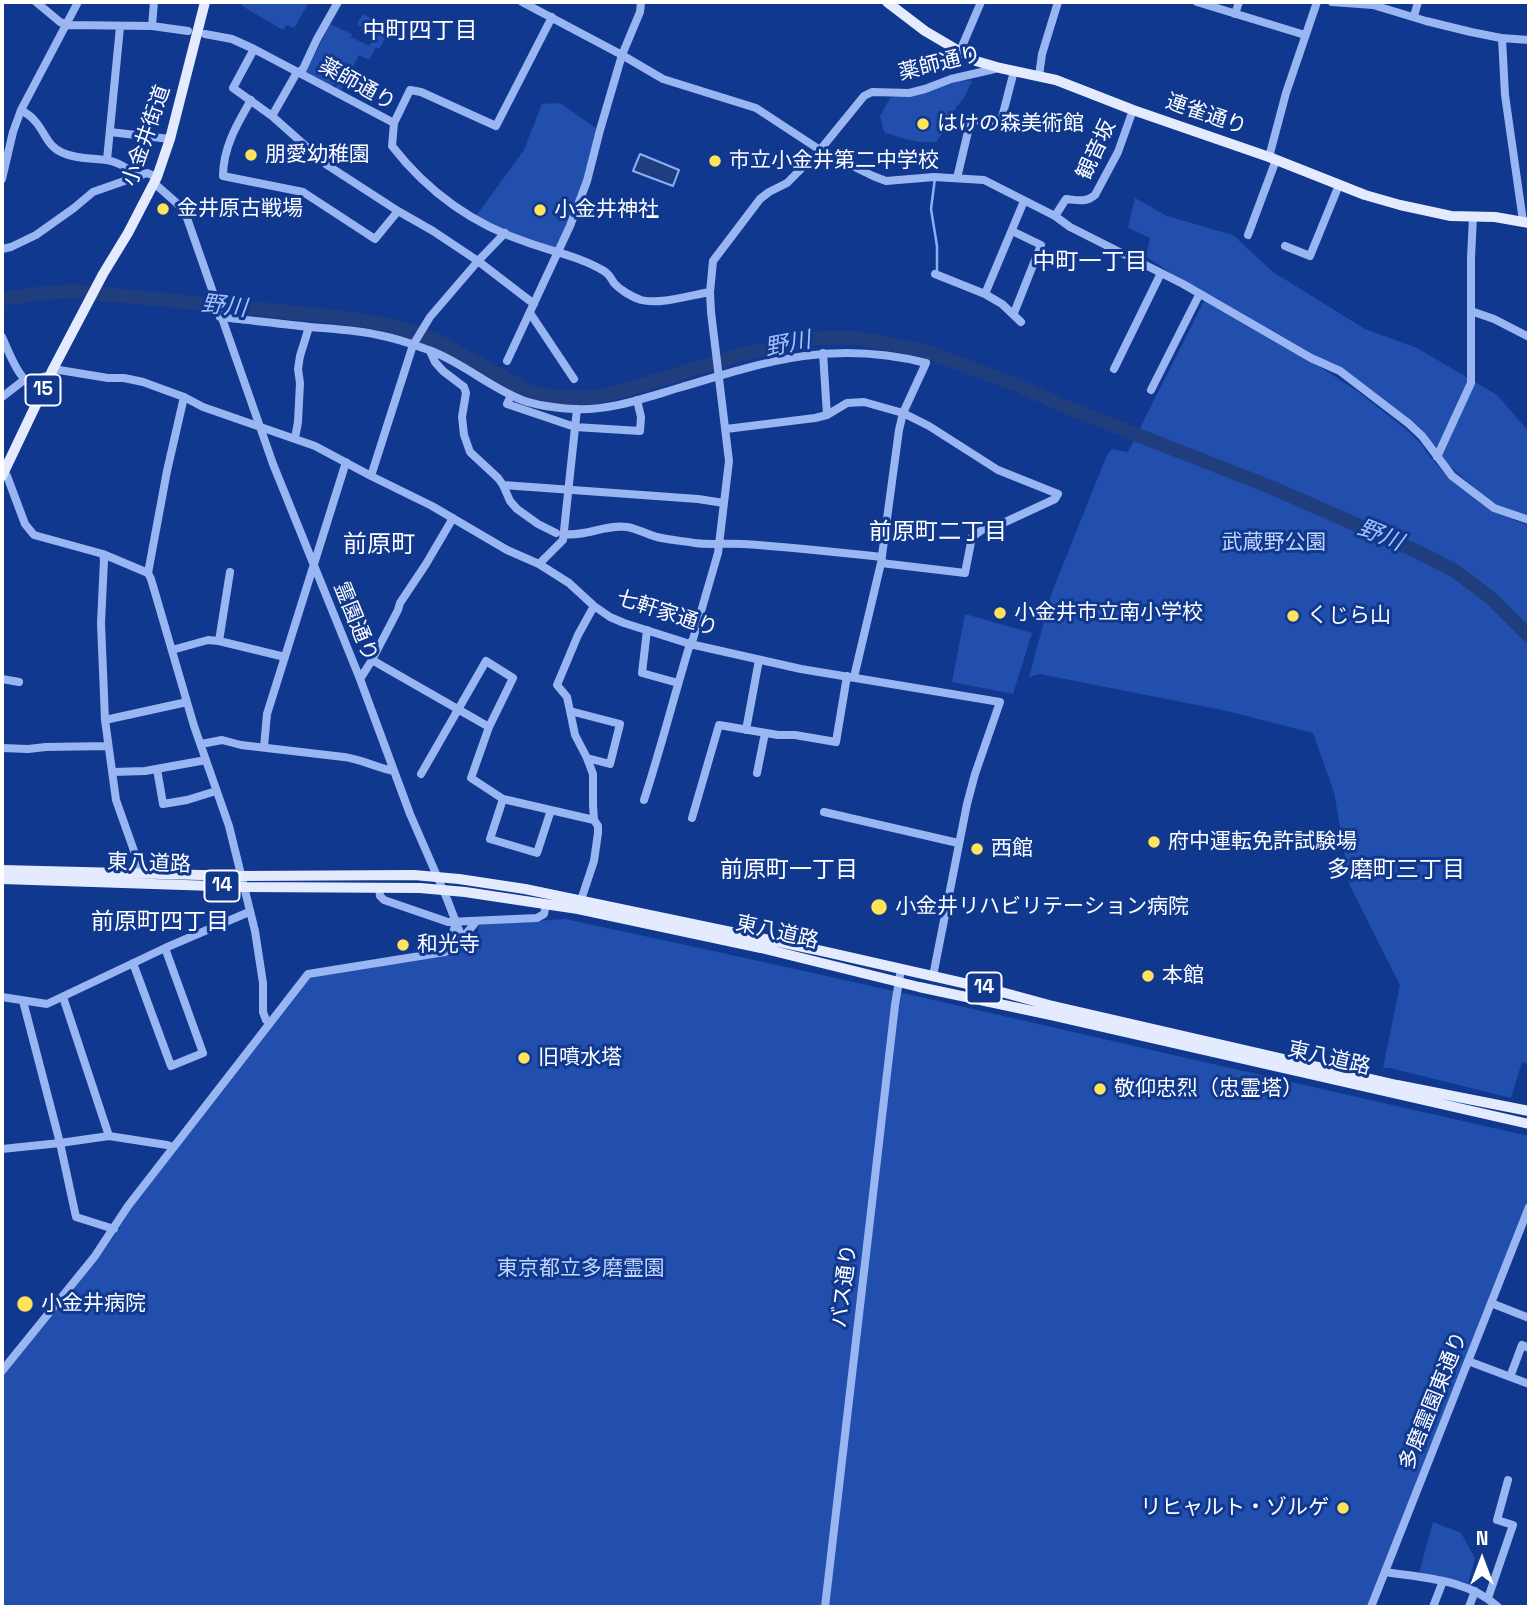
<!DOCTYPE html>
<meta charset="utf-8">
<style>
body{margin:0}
#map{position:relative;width:1531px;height:1609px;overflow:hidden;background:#10388e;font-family:"Space Grotesk",sans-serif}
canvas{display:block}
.frame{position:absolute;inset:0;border:4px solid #fff;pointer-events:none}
.north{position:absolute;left:1447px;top:1525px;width:70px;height:70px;-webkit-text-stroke:5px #10388e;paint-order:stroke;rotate:0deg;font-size:19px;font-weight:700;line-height:28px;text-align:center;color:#fff}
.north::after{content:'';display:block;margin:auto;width:24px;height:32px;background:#fff;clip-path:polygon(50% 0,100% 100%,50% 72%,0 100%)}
</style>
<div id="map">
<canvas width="1531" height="1609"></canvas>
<div class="frame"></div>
<div class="north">N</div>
</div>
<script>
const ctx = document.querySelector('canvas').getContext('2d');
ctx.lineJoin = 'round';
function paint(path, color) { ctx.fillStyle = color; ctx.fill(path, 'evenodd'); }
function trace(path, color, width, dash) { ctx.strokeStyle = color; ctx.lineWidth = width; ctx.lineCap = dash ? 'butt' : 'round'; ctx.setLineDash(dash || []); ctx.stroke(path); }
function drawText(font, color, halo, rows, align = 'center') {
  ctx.font = font + ' "Space Grotesk","Noto Sans JP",sans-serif'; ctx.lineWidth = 6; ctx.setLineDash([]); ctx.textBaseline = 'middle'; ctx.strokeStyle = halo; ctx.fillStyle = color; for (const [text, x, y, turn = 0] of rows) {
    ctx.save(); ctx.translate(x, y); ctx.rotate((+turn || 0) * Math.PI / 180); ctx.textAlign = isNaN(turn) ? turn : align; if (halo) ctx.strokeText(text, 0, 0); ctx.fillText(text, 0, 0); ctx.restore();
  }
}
paint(new Path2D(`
 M244,2H309L295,27L293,28L287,25L283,30L242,6Z
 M363,14L390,29L379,49L376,47L369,60L359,55L340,92L335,89L337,85L333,84L331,88L308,75L306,72L330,24L352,34L351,37L369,46L376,35L357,24Z
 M964,80L972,81L965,96L950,116L944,131L936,142C916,143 903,139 884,132L880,116L890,98L940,87Z
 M560,103L597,129L585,181L557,249L503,230L476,216L524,150L542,104Z
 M1135,198L1167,216L1233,235L1273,272L1365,329L1417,348L1497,395L1529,432V517L1495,506L1445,462L1421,431L1344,371L1267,331L1180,280L1146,256L1150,238L1128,228Z
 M1204,301L1311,361L1360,393L1408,431L1422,445L1430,457L1445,474L1461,488L1494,511L1529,526V1064L1522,1062L1511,1098L1390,1068H1383L1400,985L1350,886L1334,792L1313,733L1227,711L1040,674L1029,677L1052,592L1107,455L1112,449L1128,452Z
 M965,614L1032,633L1013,694L952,682Z
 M565,919C887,987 1208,1064 1529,1136V1197L1368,1607H2V1376L102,1253L118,1230L130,1209L308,978L312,975L453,955L478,932L479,925Z
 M1433,1522L1461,1533L1475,1558L1467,1589L1419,1573Z`), '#224fad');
const water = new Path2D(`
 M640,154L679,170L673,186L633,171Z`);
paint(water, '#203d7d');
trace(water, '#8aaff6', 2);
trace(new Path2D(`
 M935,178L931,209L937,246V271`), '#8aaff6', 2.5);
trace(new Path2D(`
 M2,299L36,294L73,291L339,317L391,325L436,340L530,392L555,397L581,398L601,396L626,390L739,355L818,338H856L922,350L1022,387L1066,407L1273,488L1416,551L1455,571L1491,598L1529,636`), '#203d7d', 14);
trace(new Path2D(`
 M36,2L60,22L67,25L152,26L188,31
 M522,2L622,55L663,79L756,108L820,150L873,176L886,181L934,177L984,180L1055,216L1070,227L1183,284L1311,358L1340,371L1408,423L1422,436L1452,476L1494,508L1529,520
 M1197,2L1305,35
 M1332,2L1373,5L1426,21L1471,32L1501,38L1529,40
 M1235,14L1239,2
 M1414,16L1418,2
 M152,26L154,2
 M205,34L232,39L254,49L394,123L392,146C427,191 474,225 529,243C554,252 581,257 604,271C609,274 611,278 614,283C620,290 632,297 641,300C660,305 691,295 710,292
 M1502,38L1505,95L1523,221
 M254,49L233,88L272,116L327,165L398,211L433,231L478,261L534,304
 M960,51L981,2
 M1039,76L1042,54L1058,2
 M251,100C237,124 223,148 223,176L303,192L375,239L398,211
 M21,110C26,113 31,116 34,120C45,131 47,147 63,153C91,165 109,150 136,176
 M272,116L296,74L303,69L317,39L338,2
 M394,123L410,90L421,92L496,126L552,17
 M110,132L170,139
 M1269,157L1286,93L1317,2
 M107,160L120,27
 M957,178L971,119L1000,125L1014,71
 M2,179L13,132L21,110L78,2
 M154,183L180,206L187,218L273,464L360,679L410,814L447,899L462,938
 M1055,216L1066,199C1077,200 1086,203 1095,195L1118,152L1133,110
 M1012,231L1041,245L1014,313
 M1248,235L1276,160
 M1285,246L1310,256L1339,185
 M2,249L11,247L36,235L74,208L93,192L147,173L157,177
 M935,274L985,294L1024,201
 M985,294L1002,304L1021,322
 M1471,311L1494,319L1529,337
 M530,313L574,379
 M220,317C250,320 280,324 310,327C334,329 359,330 383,336C399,339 414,345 429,350C462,362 489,387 522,400C538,406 557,408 574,409C611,411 647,397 682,387C770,360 834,340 926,363L903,413L899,430L881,563L854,677
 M2,337C12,359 19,382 42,392
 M430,351L435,362L443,371L464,387L466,393L462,417L464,435L470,452L498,478L503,485L510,501L517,509L538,524L556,533
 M823,353L827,415
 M507,361L570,226L587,181L600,130L622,55L640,12L641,2
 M53,369L108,378H124L143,382L184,397L203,407L315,446L371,476L432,506L507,550L539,564L569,583L594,606L610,617L624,623L690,644L801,669L1000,702L975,774L967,804L933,976
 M1114,369L1161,273
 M27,382L46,376L49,377
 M1151,390L1199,295
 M511,395L507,404L575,427L640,431L641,417L637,400
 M2,397L24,380
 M184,397L167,471L148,573L151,579L194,726L229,826L255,931L263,983V1012L266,1020L269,1023
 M726,429L815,418L827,415L847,403L864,402L903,413L929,426L998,470L1058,494L1055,499L1001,524L982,530L972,537L965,573L881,563
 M295,438L298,422L300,383L298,369L300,356L309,327
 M1437,457L1471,383V258L1473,217
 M3,473L7,476L25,524L34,535L103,554L148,573
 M371,476L413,345L430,317L478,261L505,233
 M503,485L698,499L724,503
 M564,534C586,537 605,524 627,527C638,529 647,534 657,537C669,540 683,541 695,543C709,545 727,543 743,544C790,547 836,552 882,557
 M103,554L104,560L101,623L105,720L116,800L139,865V874
 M539,564L563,540L577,409
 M647,630L642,673L678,683
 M219,641L230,572
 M172,650L208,640L219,641L285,657
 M372,660L489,727L471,778L503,799L594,820
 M2,679L19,682
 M360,679L372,660L398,610L400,603L426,564L453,518
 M570,711L575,735L587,758L610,764L620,724L570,711L567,697L557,685L578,635L594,606
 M105,720L187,702
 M746,730L759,660
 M201,744L222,740L241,745L344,757C361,759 377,768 394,771
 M264,747L267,714L346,462
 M2,748L28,749L46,747L108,746
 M157,769L163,804L187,800L216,791
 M113,772L145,771L206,760
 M757,773L765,733
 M421,774L486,661L513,678L489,727
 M503,799L490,839L537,853L551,810
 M644,800C661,748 674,696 690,644L693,639L718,553L729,461L711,312L710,292L713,261L760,199L769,192L787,183L820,150L864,96L872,92L909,93L925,89L951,79L999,68
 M824,812L958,843
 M692,818L719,725L778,735H795L836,742L847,676
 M379,887L380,896L384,900L448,922L537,918L544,914L546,905
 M581,900L594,861L598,833V826L594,820L593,805V774L587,758
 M445,952L449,947L456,922
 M133,963L171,1066L203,1053L165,948
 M2,997L47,1004L165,948L249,912
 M63,997L109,1136
 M23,1001L60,1143L76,1217L114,1229
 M2,1149L60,1143L109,1136L167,1145L173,1147
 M1491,1303L1529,1318
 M1468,1361L1529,1384
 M2,1371L95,1256L128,1206L308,974L445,952L452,950L476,922
 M1510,1377L1522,1345L1529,1348
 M1385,1572C1423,1578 1468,1579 1498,1607
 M1488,1598L1513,1525L1497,1520L1508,1480
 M825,1607L895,1005L901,969
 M1371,1607L1529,1207
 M1433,1607L1443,1581
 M1469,1607L1475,1591`), '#99b6f2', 8);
trace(new Path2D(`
 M887,2L925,31L976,61L1000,68L1056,80L1133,110L1269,157L1365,195L1400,205L1451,216L1495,217L1529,223
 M2,476L53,369L103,274L128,233L157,177L170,139L205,2
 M2,870L241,876L414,875L459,879L525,889L822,951L994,990L1049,1005L1397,1085L1529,1111
 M2,879L244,887L420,888L465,892L578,909L761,948L919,987L1051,1015L1529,1124`), '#e4ebff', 10);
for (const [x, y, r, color] of [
 [923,124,7,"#ffe35a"],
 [251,155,7,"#ffe35a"],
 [715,161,7,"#ffe35a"],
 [163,209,7,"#ffe35a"],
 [540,210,7,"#ffe35a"],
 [1000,613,7,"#ffe35a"],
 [1293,616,7,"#ffe35a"],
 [1154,842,7,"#ffe35a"],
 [977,849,7,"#ffe35a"],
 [879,907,9,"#ffe35a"],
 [403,945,7,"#ffe35a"],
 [1148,976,7,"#ffe35a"],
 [524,1058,7,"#ffe35a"],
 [1100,1089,7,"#ffe35a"],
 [25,1304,9,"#ffe35a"],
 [1343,1508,7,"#ffe35a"]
]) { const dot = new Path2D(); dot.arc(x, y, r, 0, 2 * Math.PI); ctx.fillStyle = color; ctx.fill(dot); trace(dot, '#10388e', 2.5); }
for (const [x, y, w] of [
 [43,390,35],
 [222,886,35],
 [984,988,35]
]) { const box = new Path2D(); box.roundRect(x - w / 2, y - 15.5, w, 31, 5); ctx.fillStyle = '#10388e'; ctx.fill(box); trace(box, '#fff', 2); }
drawText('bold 19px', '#fff', null, [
 ["15",43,390],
 ["14",222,886],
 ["14",984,988]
]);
drawText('21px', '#fff', '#10388e', [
 ["薬師通り",940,64,-14],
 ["薬師通り",357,85,29],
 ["連雀通り",1206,115,19],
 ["小金井街道",147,136,-71],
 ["観音坂",1097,150,-65],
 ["七軒家通り",667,614,18],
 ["霊園通り",355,622,68],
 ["東八道路",149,864,2],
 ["東八道路",777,933,13],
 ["東八道路",1329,1059,13],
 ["バス通り",845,1286,-83],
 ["多磨霊園東通り",1434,1401,-68]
]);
drawText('21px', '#fff', '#10388e', [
 ["はけの森美術館",937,124],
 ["朋愛幼稚園",265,155],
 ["市立小金井第二中学校",729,161],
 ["金井原古戦場",177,209],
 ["小金井神社",554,210],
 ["小金井市立南小学校",1014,613],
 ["くじら山",1307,616],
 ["府中運転免許試験場",1168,842],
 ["西館",991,849],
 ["小金井リハビリテーション病院",895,907],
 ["和光寺",417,945],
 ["本館",1162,976],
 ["旧噴水塔",538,1058],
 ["敬仰忠烈（忠霊塔）",1114,1089],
 ["小金井病院",41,1304],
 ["リヒャルト・ゾルゲ",1329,1508,"right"]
], 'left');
drawText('21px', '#c0d4fd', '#10388e', [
 ["武蔵野公園",1274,543],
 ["東京都立多磨霊園",581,1269]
]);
drawText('23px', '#fff', '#10388e', [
 ["中町四丁目",420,32],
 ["中町一丁目",1090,263],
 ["前原町二丁目",938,533],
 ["前原町一丁目",789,871],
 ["多磨町三丁目",1396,871],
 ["前原町四丁目",160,923]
]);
drawText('italic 23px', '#a5c1f9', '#10388e', [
 ["野川",224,307,6],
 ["野川",788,345,-11],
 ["野川",1380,536,22]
]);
drawText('24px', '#fff', '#10388e', [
 ["前原町",379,545]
]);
</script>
